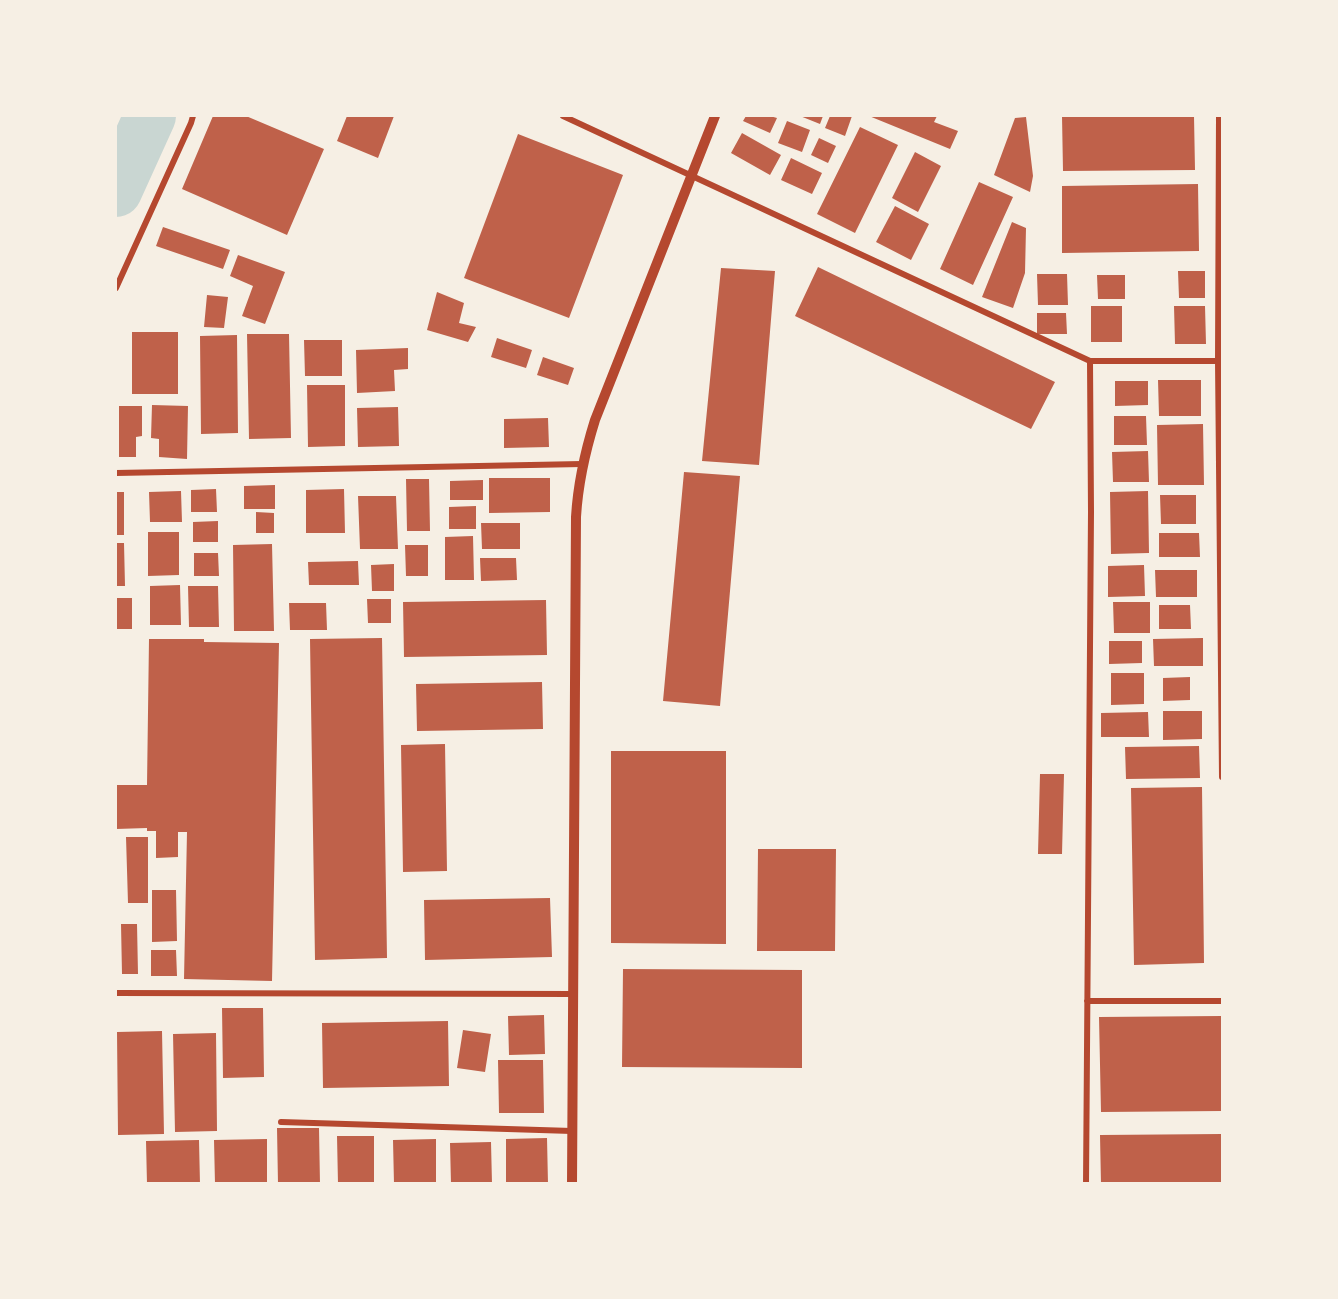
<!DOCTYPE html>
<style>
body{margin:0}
#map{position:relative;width:1338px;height:1299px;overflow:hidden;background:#f6efe4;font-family:Merriweather,serif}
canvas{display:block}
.frame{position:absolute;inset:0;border:117px solid #f6efe4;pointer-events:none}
</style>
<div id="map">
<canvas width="1338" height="1299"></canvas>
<div class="frame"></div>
</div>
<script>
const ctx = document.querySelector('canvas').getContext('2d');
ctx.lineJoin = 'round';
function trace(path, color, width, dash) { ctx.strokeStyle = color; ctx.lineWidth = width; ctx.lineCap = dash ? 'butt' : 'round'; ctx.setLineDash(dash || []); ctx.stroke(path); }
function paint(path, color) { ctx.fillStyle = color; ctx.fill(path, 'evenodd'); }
trace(new Path2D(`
 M116,191L150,116`), '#c9d6d2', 52);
paint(new Path2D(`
 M213,116H246L324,149L287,235L182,189Z
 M347,116H394L378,158L337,141Z
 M746,116H770L777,118L770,133L743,121Z
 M800,116H823L820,124Z
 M830,116H852L845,136L825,128Z
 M869,116H937L934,122L958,131L950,149Z
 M1062,116H1194L1195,170L1063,171Z
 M1026,117L1033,176L1030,192L994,175L1015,118Z
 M787,121L810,130L802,152L778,143Z
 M860,127L898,145L855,233L817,214Z
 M742,133L781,155L770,175L731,153Z
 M518,134L623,175L569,318L464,278Z
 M819,138L836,146L828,163L811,155Z
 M915,152L941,166L918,212L892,198Z
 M791,158L822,173L812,194L781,180Z
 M979,182L1013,197L973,285L940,269Z
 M1198,184L1199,251L1062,253V186Z
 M895,206L929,224L911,260L876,242Z
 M1012,222L1026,228L1025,273L1013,308L982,297Z
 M163,227L230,250L223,269L156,246Z
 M238,255L285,272L265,324L242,316L253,286L230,276Z
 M818,267L1055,382L1031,429L795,316Z
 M721,268L775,271L759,465L702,461Z
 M1178,271H1205V298H1179Z
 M1037,274H1067L1068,305H1038Z
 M1097,275H1125V299H1098Z
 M437,292L464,303L459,323L476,327L468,342L427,330Z
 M207,295L228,297L224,328L204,327Z
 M1091,306H1122V342H1091Z
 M1174,306H1205L1206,344H1175Z
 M1037,313H1066L1067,334H1037Z
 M132,332H178V394H132Z
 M247,334H289L291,438L249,439Z
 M237,335L238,433L201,434L200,336Z
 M497,338L532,350L526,368L491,357Z
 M304,340H342V376H305Z
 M408,348V369L394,370L395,391L357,393L356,350Z
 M543,357L574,368L568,385L537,375Z
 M1158,380H1201V416H1159Z
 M1115,381H1148V405L1115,406Z
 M307,385H345V446L308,447Z
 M152,405L188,406L187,459L159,457V439L151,438Z
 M119,406H142V436L136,437V457H119Z
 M398,407L399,446L358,447L357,408Z
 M1114,416H1146L1147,445H1114Z
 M548,418L549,447L504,448V419Z
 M1203,424L1204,485H1158L1157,425Z
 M1148,451L1149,482H1113L1112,452Z
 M684,472L740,476L720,706L663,701Z
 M489,478H550V512L489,513Z
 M406,479H429L430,531H407Z
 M483,480V500H450V481Z
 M275,485V509H244V486Z
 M216,489L217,512H191V490Z
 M344,489L345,533H306V490Z
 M181,491L182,522H150L149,492Z
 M1148,491L1149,553L1111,554L1110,492Z
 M116,492H124V535H116Z
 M1160,495H1196V524H1161Z
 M358,496H396L398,549H360Z
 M476,506V529H449V507Z
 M256,512L274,513V533H256Z
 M218,521V542H193V522Z
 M481,523H520V549H482Z
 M148,532H179V575L148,576Z
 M1159,533H1199L1200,557H1159Z
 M473,536L474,580H445V537Z
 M116,543H124L125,586H116Z
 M272,544L274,631H234L233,545Z
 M405,545H428V576H406Z
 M194,553H218L219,576H194Z
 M480,558H516L517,580L481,581Z
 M358,561L359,585H309L308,562Z
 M394,564V591H372L371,565Z
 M1144,565L1145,596L1108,597V566Z
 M1155,570H1197V597H1156Z
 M180,585L181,625H150V586Z
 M188,586H218L219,627H189Z
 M116,598H132V629H116Z
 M367,599H391V623H368Z
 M546,600L547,655L404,657L403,602Z
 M1113,602H1150V633H1114Z
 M289,603H326L327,630H290Z
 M1159,605H1190L1191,629H1159Z
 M382,638L387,958L315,960L310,639Z
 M1203,638V666H1154L1153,639Z
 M149,639H204V642L279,643L272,981L184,979L187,832H178V857L156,858V831H147V828L116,829V785H147Z
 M1109,641H1142V663L1109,664Z
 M1111,673H1144V704L1111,705Z
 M1190,677V700L1163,701V678Z
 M542,682L543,729L417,731L416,684Z
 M1163,711H1202V739L1163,740Z
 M1148,712L1149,737H1101V713Z
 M445,744L447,871L403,872L401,745Z
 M1199,746L1200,778L1126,779L1125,747Z
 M611,751H726V944L611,943Z
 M1040,774H1064L1062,854H1038Z
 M1202,787L1204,963L1134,965L1131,788Z
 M126,837H148V903H128Z
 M758,849H836L835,951H757Z
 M152,890H176L177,941L152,942Z
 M550,898L552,957L425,960L424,900Z
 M121,924H137L138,974H122Z
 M151,950H176L177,976H151Z
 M623,969L802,970V1068L622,1067Z
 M222,1008H263L264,1077L223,1078Z
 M544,1015L545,1054L509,1055L508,1016Z
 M1222,1016V1111L1101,1112L1099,1017Z
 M448,1021L449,1086L323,1088L322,1023Z
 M463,1030L491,1034L485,1072L457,1068Z
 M162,1031L164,1134L118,1135L117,1032Z
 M216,1033L217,1131L175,1132L173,1034Z
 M498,1060H543L544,1113H499Z
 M277,1128H319L320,1184H278Z
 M1222,1134V1184H1101L1100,1135Z
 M337,1136H374V1184H338Z
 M547,1138L548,1184H506V1139Z
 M267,1139V1184H215L214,1140Z
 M436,1139V1184H394L393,1140Z
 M199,1140L200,1184H147L146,1141Z
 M491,1142L492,1184H451L450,1143Z`), '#bf614a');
trace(new Path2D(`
 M563,116L1090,361H1218
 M1219,116L1218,361L1222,777
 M116,288L191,123L193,116
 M116,473L582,464
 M116,993L573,994
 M1087,1001H1222
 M281,1122L572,1131
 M1086,1184L1091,512L1090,361`), '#b5482f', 6);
trace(new Path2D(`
 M572,1184L576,517C578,483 585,452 595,420L715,116`), '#b5482f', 10);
</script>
